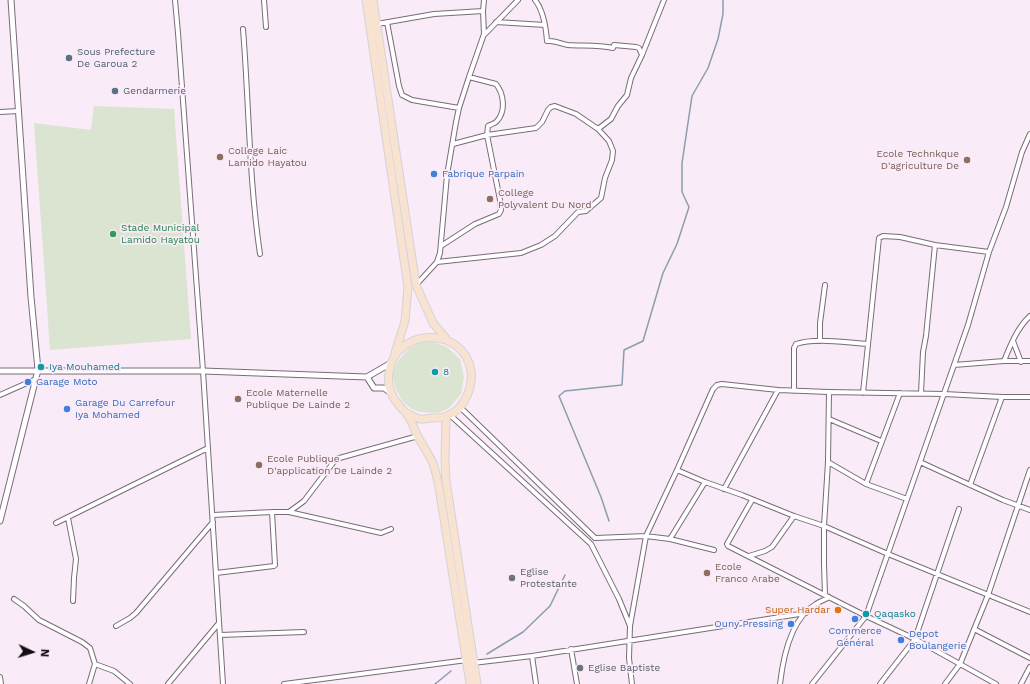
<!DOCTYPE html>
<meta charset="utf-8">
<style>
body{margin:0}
#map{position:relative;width:1030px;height:684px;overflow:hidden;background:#faebf8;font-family:"Work Sans",sans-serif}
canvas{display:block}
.north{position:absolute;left:12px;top:632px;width:40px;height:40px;-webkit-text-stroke:3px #faebf8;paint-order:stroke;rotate:94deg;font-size:11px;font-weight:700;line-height:16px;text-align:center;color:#140f13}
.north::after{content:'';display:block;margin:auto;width:14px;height:18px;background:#140f13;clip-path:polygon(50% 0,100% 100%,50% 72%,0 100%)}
</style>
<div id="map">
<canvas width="1030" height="684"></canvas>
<div class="north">N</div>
</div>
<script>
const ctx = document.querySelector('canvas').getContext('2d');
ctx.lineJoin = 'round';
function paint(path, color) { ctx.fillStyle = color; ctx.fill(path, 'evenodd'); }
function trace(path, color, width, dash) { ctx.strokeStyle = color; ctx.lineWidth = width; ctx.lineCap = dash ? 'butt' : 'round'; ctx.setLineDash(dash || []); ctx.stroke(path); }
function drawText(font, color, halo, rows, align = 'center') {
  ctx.font = font + ' "Work Sans",sans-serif'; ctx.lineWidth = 3.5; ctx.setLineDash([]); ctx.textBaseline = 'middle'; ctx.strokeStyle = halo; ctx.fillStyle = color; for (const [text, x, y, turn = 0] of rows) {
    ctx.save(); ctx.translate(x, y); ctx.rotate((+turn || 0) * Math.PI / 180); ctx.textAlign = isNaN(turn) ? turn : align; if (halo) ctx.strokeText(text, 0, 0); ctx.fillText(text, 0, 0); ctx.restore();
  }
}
paint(new Path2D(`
 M94,106L174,109L191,339L50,350L34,123L91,130Z
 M431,341L447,347L460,359L464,377L461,394L449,408L438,413L420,412L412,409L403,402L395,387L392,373L398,361L409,348L420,343Z`), '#dbe3d1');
trace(new Path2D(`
 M609,521L601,497L559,396L565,391L622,385L624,350L643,341L663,273L677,244L689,207L682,192V163L692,96L708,68L718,39L723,14V0
 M487,654L523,632L550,606L565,575
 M435,684L451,671`), '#8b9ead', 1.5);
const minor = new Path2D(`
 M175,0L178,33L203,371L223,684
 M264,0L266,27
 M535,0C543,10 546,28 547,41C555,40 561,44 568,45C583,46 598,45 613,48L614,45L636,47L639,48L642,55
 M387,22L399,86L402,95L412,100L459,108
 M496,22L545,25
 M377,24L434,14L483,11
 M243,29C249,104 249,180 260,254
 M485,34L518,0
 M0,112L19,111
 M598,129L611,119L618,106L627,95L631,78L642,55L664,0
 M441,246L475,224L499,214L501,210L500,200L487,135L488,126C491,124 495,124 497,121C506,111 504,94 496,84L469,77
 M437,262L521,253L541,245L555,236L578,212L586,211L601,198L605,178L612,160L613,151L609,141L598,129L576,114L555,106L551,107L548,110L542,122L536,128L487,135L453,144
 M416,285L437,262L440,253L447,175L456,122L459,108L469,77L484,34L483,11L484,0
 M820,341V323L825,285
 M1013,341L1021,362
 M1004,361C1010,346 1017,328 1030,316
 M954,365L1004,361H1030
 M794,391V348L796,344C816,337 847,343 868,344
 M863,393L879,238L883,236L900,237L935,245L989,252
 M921,393L923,352L926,336L935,245
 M0,395L36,379
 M460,407L595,538L646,536L670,539L714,550
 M450,415L591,544L619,599L630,626
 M829,419L881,441
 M828,462L866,484L907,499
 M920,462L1003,500L1030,510
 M677,470L705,482
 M866,484L900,393
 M970,485L1002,397
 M724,489L778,390
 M752,500L727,544L728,546L866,616L915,639L996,684
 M289,512L381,533L391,529
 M213,515L272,512H289L304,501L336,459L418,436
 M68,518L76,559L74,578L73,601
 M56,523L208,448
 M670,539L705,482L742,495L794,516L824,526L888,554L1030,612
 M749,556L765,551L772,547L794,516
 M216,573L274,566L275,565L272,512
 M825,595L824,564V526L828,462L829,392
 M14,599L24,606L39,620L82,642L90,648L95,664L89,684
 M116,626L130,618L136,613L213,522
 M974,629L1030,658
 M220,635L304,632
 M571,649L577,684
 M532,656L536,684
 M473,663L532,656L806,613
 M95,664L114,671L130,684
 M0,677L1,684
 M168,684L219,623
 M284,684L467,660
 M632,684L629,658L630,626L646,536L677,470L713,389L717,385L722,384L778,390L829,392L944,394L1002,397H1030
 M780,684C783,658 791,618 816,604C820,601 825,600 829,597
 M812,684L866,616L968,325L989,252L1006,207L1022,152L1030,134
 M880,684L915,639L959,509
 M945,684L960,664L988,595L1030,470
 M1021,684L1030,667`);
const tertiary = new Path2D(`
 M0,371H203L367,377L391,363
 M367,377L374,388H384L391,393
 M0,521L38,370L31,297L11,0`);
const primary = new Path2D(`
 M366,0L408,287L405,321L395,353
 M373,0L416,285L433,323L448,341
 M406,413C410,414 415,418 420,419C423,420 428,418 432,418C437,418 443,418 447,416C464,410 473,388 471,371C464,325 394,327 389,373C387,384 391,396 398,404C400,408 404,410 406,413C411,419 414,428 417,435C422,444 427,452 432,461C437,473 439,487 441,500L470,684
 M446,417L445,460L446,481L477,684`);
trace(minor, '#796c78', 6);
trace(tertiary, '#796c78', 7);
trace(primary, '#d5d4d5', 9);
trace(minor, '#fff', 4);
trace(tertiary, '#fff', 5);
trace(primary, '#f8e2d1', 7);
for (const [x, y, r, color] of [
 [69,58,4,"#5c6f8a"],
 [115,91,4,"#5c6f8a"],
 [220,157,4,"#8d6e63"],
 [967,160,4,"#8d6e63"],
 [434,174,4,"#3f7fe0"],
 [490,199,4,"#8d6e63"],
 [113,234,4,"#2e9e5b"],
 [41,367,4,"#0f9aa8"],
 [435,372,4,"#0f9aa8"],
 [28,382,4,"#3f7fe0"],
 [238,399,4,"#8d6e63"],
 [67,409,4,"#3f7fe0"],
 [259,465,4,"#8d6e63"],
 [707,573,4,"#8d6e63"],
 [512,578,4,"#6b7280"],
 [838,610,4,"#e8710a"],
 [866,614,4,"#0f9aa8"],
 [855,619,4,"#3f7fe0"],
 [791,624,4,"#3f7fe0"],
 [901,640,4,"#3f7fe0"],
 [580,668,4,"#6b7280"]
]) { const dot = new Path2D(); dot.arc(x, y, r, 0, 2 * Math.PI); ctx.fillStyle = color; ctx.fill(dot); trace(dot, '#faebf8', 1.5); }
drawText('10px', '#4e5e75', '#faebf8', [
 ["Sous Prefecture",77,52],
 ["De Garoua 2",77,64],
 ["Gendarmerie",123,91]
], 'left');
drawText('10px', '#785e54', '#faebf8', [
 ["College Laic",228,151],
 ["Lamido Hayatou",228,163],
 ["Ecole Technkque",959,154,"right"],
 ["D'agriculture De",959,166,"right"],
 ["College",498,193],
 ["Polyvalent Du Nord",498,205],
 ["Ecole Maternelle",246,393],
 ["Publique De Lainde 2",246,405],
 ["Ecole Publique",267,459],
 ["D'application De Lainde 2",267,471],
 ["Ecole",715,567],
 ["Franco Arabe",715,579]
], 'left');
drawText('10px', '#366cbe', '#faebf8', [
 ["Fabrique Parpain",442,174],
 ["Garage Moto",36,382],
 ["Garage Du Carrefour",75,403],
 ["Iya Mohamed",75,415],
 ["Ouny Pressing",783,624,"right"],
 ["Commerce",855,631,"center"],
 ["Général",855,643,"center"],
 ["Depot",909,634],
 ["Boulangerie",909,646]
], 'left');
drawText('10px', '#27864d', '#faebf8', [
 ["Stade Municipal",121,228],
 ["Lamido Hayatou",121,240]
], 'left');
drawText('10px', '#0d838f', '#faebf8', [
 ["Iya Mouhamed",49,367],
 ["8",443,372],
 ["Qaqasko",874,614]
], 'left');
drawText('10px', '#5b616d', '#faebf8', [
 ["Eglise",520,572],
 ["Protestante",520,584],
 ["Eglise Baptiste",588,668]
], 'left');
drawText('10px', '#c56008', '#faebf8', [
 ["Super Hardar",830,610]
], 'right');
</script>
